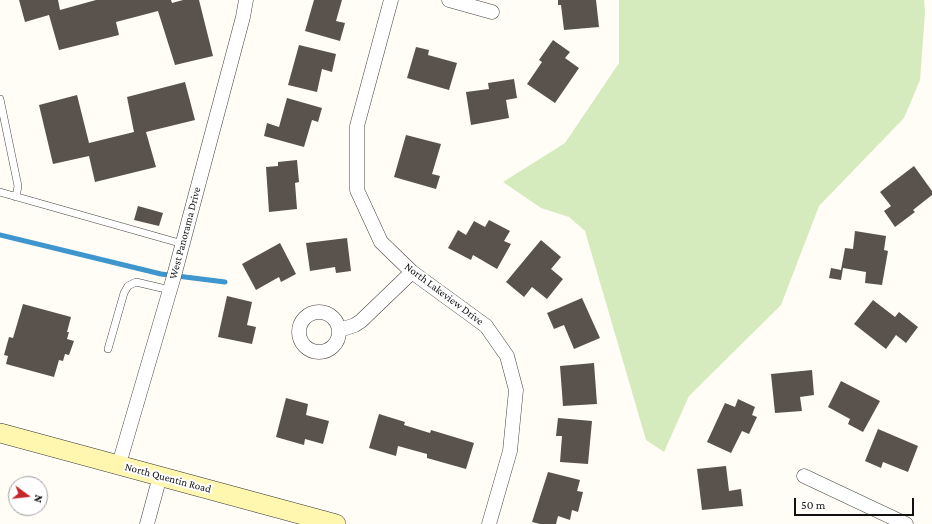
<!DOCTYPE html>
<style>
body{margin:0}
#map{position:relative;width:932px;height:524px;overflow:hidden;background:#fffdf5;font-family:"Crimson Pro",serif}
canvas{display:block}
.north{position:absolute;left:8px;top:476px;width:40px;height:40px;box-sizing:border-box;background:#fff;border:1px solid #a0a0a0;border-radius:50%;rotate:105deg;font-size:11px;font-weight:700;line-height:16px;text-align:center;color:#111}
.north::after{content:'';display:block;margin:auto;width:14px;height:18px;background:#c4262e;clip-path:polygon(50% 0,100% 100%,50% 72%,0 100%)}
.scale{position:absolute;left:794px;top:498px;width:120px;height:18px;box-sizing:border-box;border:2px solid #111;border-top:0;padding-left:5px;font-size:12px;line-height:14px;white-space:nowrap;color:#111;-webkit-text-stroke:3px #fff;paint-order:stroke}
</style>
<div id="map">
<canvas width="932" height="524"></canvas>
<div class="north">N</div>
<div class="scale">50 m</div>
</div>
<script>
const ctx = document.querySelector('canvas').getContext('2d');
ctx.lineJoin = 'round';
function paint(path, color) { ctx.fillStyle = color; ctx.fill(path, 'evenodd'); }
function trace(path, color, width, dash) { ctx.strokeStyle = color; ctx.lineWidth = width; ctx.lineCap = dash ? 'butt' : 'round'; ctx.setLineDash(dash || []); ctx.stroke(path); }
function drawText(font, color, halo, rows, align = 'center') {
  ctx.font = font + ' "Crimson Pro",serif'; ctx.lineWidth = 4; ctx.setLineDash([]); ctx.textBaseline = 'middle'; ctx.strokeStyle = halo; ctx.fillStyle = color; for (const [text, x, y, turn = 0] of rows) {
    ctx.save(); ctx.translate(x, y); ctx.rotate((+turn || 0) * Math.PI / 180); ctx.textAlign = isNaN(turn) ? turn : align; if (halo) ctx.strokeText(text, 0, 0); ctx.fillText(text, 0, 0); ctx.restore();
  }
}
paint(new Path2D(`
 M619,0H924L925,13L920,80L904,118L819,206L781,305L689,396L664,452L646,440L585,231L569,217L541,208L503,182L565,143L619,63Z`), '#d5ebbd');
trace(new Path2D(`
 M0,235L161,274L225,282`), '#3f96cf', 5);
paint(new Path2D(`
 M19,0H58L60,10L96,0H171L172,3L183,0H199L213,56L175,65L158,11L116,22L119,35L59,50L49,15L25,22Z
 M314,0H342L336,21L345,23L340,41L305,31Z
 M558,0H596L599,27L564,30L561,5H558Z
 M553,40L570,52L565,58L579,68L555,103L527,84L542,62L539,60Z
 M299,45L336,54L332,72L322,69L317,92L288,85Z
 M416,47L429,50L428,55L457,63L449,90L407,78Z
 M514,79L517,98L506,100L509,118L471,125L466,92L489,89L488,83Z
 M185,82L195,120L146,132L156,167L95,182L89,156L53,164L39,105L77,95L89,143L134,132L127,97Z
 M287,98L322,108L318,122L312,120L304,147L264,136L267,123L279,127Z
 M406,135L441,144L432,174L440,176L436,189L394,177Z
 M297,160L299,182L295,183L297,209L269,212L266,167L278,166V162Z
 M914,166L932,191V195L913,210L915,212L895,227L884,211L891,206L880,192Z
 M138,206L163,213L159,226L134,220Z
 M489,220L510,231L504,241L511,244L497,269L473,255L471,260L448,248L458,230L466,235L474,221L485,227Z
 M855,231L886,236L884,250L888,251L882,285L865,283L866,272L843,268L841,280L829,278L831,268L841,270L845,248L853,249Z
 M347,238L351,271L336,273L335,267L310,271L306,243Z
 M541,240L561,257L551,269L563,279L547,299L532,287L524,297L506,282Z
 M280,243L296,274L281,282L279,277L256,290L242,264Z
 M227,296L252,302L247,325L256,327L252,344L218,337Z
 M582,298L600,338L574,349L564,325L554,329L547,313Z
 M873,300L895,317L899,312L918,327L906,343L896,335L886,349L854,324Z
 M23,304L71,317L67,332H69L67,339L74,341L69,355L65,354L63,361L59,360L54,377L6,364L8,356L4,355L9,337L13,338Z
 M594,363L597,404L563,406L560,366Z
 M812,370L814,395L800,397L802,411L775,413L771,374Z
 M841,381L880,401L863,432L848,424L850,419L828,407Z
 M286,398L308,404L306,415L329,421L323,444L305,439L304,445L276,437Z
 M738,399L755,407L752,415L757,417L749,434L742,431L731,453L707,442L725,403L735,407Z
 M379,414L405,422L404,425L430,433L431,430L474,443L466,469L427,458V454L398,446L396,456L369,448Z
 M558,418L592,421L588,464L560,462L562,436H556Z
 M878,429L918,446L908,472L883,462L881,468L865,461Z
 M726,466L729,491L741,489L743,506L702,510L697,469Z
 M548,472L580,480L577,491L583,492L578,512L572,510L570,520L558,516L556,524H540L532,522Z`), '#5a524d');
const lane = new Path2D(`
 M0,99L18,186L16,197
 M0,192L183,244
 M108,349L124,293L128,286L136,282L170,290`);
const street = new Path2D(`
 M391,0L357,126V190L381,242L412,272L486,326L507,356L516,390L510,451L489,524
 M449,0L492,12
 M299 332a20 20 0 1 1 40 0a20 20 0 1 1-40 0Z
 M340,330L355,325L361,321L412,272
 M119,464L174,276L243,17L246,0
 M804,476L906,524
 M147,524L160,476`);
const secondary = new Path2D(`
 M0,433L336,524`);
trace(lane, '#444', 8);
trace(street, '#444', 15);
trace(secondary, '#333', 20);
trace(lane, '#fff', 7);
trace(street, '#fff', 14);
trace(secondary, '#fff6b0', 19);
drawText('11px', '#111', '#fff', [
 ["West Panorama Drive",185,233,-75],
 ["North Lakeview Drive",444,294,37],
 ["North Quentin Road",168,478,15]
]);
</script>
